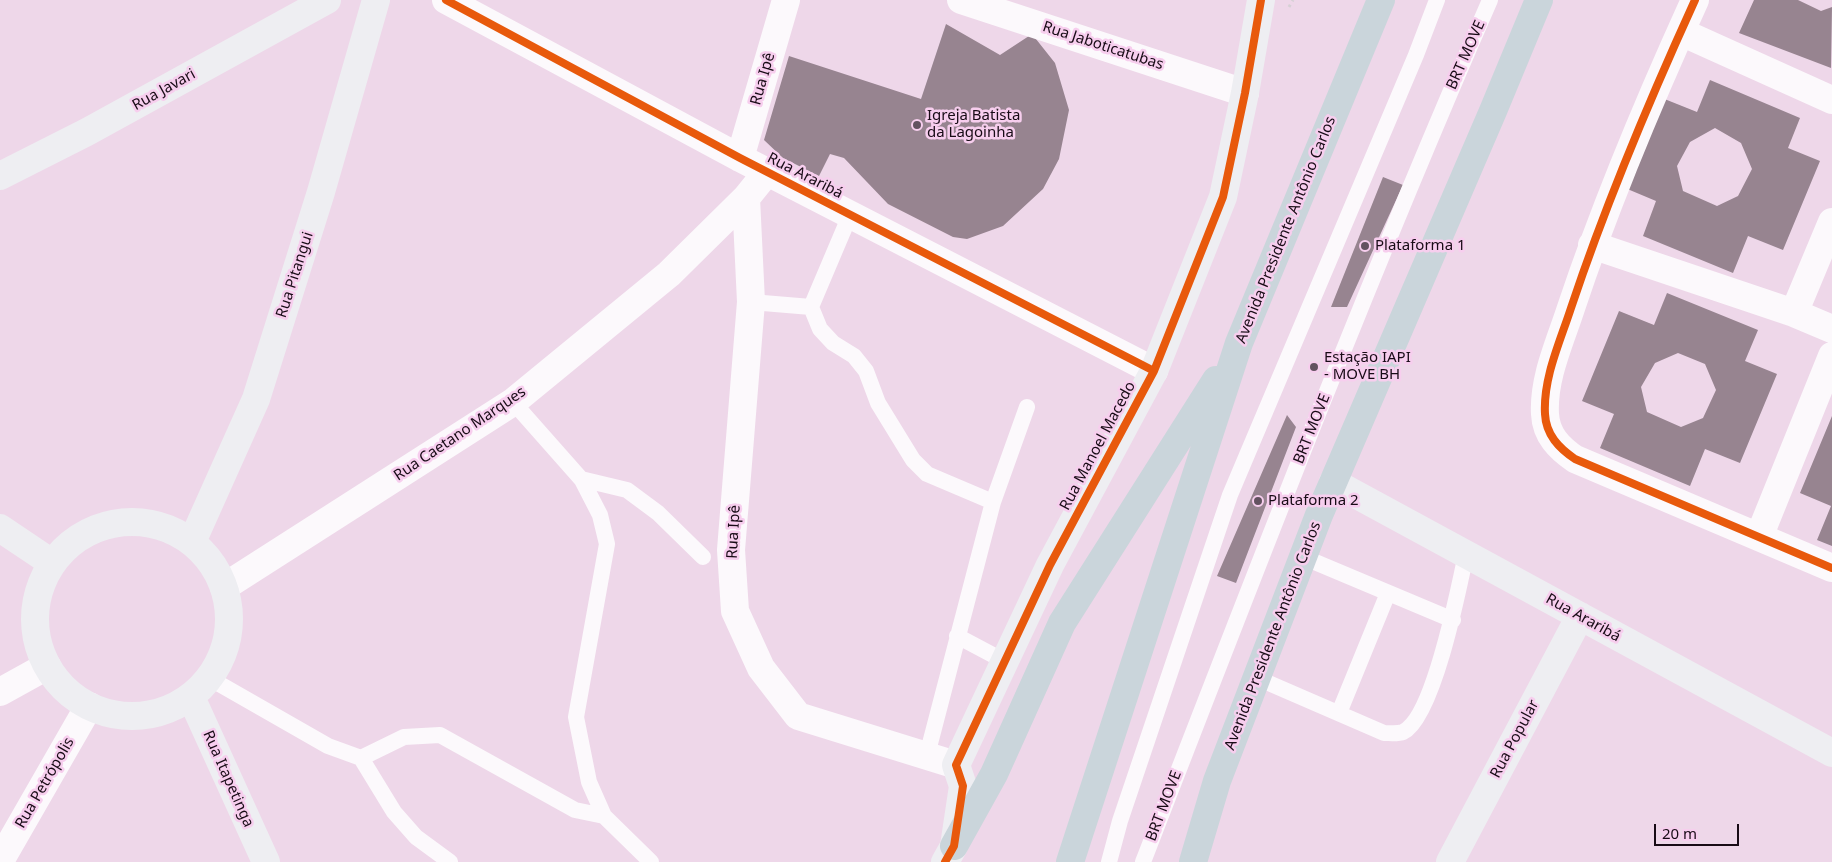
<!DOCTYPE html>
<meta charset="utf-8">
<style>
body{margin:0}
#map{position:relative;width:1832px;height:862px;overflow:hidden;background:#eed7e9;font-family:"Noto Sans",sans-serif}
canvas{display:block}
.scale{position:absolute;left:1654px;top:824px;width:85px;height:22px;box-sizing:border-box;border:2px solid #180b16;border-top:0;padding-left:6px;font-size:15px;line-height:18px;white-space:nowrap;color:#180b16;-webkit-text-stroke:4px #f7ceee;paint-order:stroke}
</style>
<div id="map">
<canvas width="1832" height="862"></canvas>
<div class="scale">20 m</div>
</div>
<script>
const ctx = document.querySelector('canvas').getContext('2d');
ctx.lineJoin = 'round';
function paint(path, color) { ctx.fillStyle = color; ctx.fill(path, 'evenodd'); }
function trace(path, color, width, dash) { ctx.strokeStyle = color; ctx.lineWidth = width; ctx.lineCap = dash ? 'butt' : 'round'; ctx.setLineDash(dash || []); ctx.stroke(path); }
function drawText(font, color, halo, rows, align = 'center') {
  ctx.font = font + ' "Noto Sans",sans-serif'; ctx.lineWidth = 5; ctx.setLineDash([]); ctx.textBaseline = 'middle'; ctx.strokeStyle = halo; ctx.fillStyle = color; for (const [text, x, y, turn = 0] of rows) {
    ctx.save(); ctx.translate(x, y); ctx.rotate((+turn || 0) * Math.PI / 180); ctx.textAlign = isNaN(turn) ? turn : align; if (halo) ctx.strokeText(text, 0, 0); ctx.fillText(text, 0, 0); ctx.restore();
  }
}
paint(new Path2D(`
 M1754,0H1798L1821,11L1832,7L1831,68L1739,33Z
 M946,24L1000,55L1032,34L1055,63L1069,110L1059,159L1043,189L1003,226L967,239L953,237L888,204L844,158L830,154L819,176L783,158L764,140L789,56L921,99Z
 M1710,80L1800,118L1788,148L1820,161L1783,250L1748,236L1733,273L1643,236L1656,201L1625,188L1662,98L1697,112ZM1715,128L1741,143L1752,169L1738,196L1717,206L1683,191L1677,166L1690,142Z
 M1383,177L1403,185L1347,307H1331Z
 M1667,293L1758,330L1745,361L1777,374L1740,463L1705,449L1690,486L1600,448L1614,414L1582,401L1619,311L1654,325ZM1678,353L1705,364L1716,390L1703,418L1681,427L1647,412L1641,387L1655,363Z
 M1287,415L1296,427L1236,583L1217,576Z
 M1832,416V546L1817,540L1831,506L1800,493Z`), '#978490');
trace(new Path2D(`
 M1289,7L1293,0`), '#d6d0d5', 3, [2.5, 4]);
trace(new Path2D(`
 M850,215L811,307L820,329L833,343L854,356L866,371L878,403L913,460L927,474L993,502
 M751,302L811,307
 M513,402L582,480L600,515L607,544L576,717L589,782L604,816L651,862
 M581,479L627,490L658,513L703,557
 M1303,557L1453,620
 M957,636L1006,662
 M209,678L328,746L361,758L394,812L416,837L450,862
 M1257,678L1384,733C1390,733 1398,734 1403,732C1433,718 1459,588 1466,554
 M1339,713L1388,593
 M927,755L993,502L1027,407
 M361,758L404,737L440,735L575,810L604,816
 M1109,862L1120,821L1230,495L1416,55L1437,0
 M1143,862C1255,573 1366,284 1490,0`), '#fcf9fc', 16);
trace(new Path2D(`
 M446,0L740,158L1154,371
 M961,0L1245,93
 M1695,0C1649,101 1606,203 1571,308C1560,342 1543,378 1545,414C1546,435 1559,448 1575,459L1832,568
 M1681,32L1832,100
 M740,158L786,0
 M767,172L746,198L751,302L731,550L735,611L761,668L798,716L956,765
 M1832,222L1794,313L1832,329
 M1592,245L1794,313
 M1759,537L1832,356
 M224,587L513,402L669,274L746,198
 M0,692L47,666
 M0,861L89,706`), '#fcf9fc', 28);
trace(new Path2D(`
 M0,176L87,132L327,0
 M1333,482L1832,753
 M35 619a97 97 0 1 1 194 0a97 97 0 1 1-194 0Z
 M0,528L52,563
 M192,542L256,399L321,192L376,0
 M191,697L266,862
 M945,862L954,846L963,786L956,765L1050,565L1154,371L1223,197L1245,93L1261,0
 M1450,862L1580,616`), '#eeeef2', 28);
trace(new Path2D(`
 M954,846L994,774L1062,623L1216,380
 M1070,862L1239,343L1381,0
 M1193,862L1217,781L1319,515L1493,111L1539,0`), '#cad5db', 28);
trace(new Path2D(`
 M446,0L740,158L1154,371
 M1695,0C1649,101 1606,203 1571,308C1560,342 1543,378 1545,414C1546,435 1559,448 1575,459L1832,568
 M945,862L954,846L963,786L956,765L1050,565L1154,371L1223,197L1245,93L1261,0`), '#e8590c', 8);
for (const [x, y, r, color] of [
 [917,125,5,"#635260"],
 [1365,246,5,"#635260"],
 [1314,367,5,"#635260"],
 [1258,501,5,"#635260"]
]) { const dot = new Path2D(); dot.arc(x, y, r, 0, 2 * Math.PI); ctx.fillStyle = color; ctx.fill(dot); trace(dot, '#f7ceee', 2); }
drawText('15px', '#180b16', '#f7ceee', [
 ["Rua Jaboticatubas",1103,46,18],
 ["BRT MOVE",1466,55,-66],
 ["Rua Ipê",763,79,-74],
 ["Rua Javari",164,90,-29],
 ["Rua Araribá",805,176,27],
 ["Avenida Presidente Antônio Carlos",1286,230,-68],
 ["Rua Pitangui",295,275,-72],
 ["BRT MOVE",1312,429,-68],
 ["Rua Caetano Marques",460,434,-34],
 ["Rua Manoel Macedo",1098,446,-62],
 ["Rua Ipê",734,532,-87],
 ["Rua Araribá",1583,618,29],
 ["Avenida Presidente Antônio Carlos",1273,636,-69],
 ["Rua Popular",1515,739,-62],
 ["Rua Itapetinga",228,779,66],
 ["Rua Petrópolis",45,783,-60],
 ["BRT MOVE",1164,806,-69]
]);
drawText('15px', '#180b16', '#f7ceee', [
 ["Igreja Batista",927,116],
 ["da Lagoinha",927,133],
 ["Plataforma 1",1375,246],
 ["Estação IAPI",1324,358],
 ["- MOVE BH",1324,375],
 ["Plataforma 2",1268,501]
], 'left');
</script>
